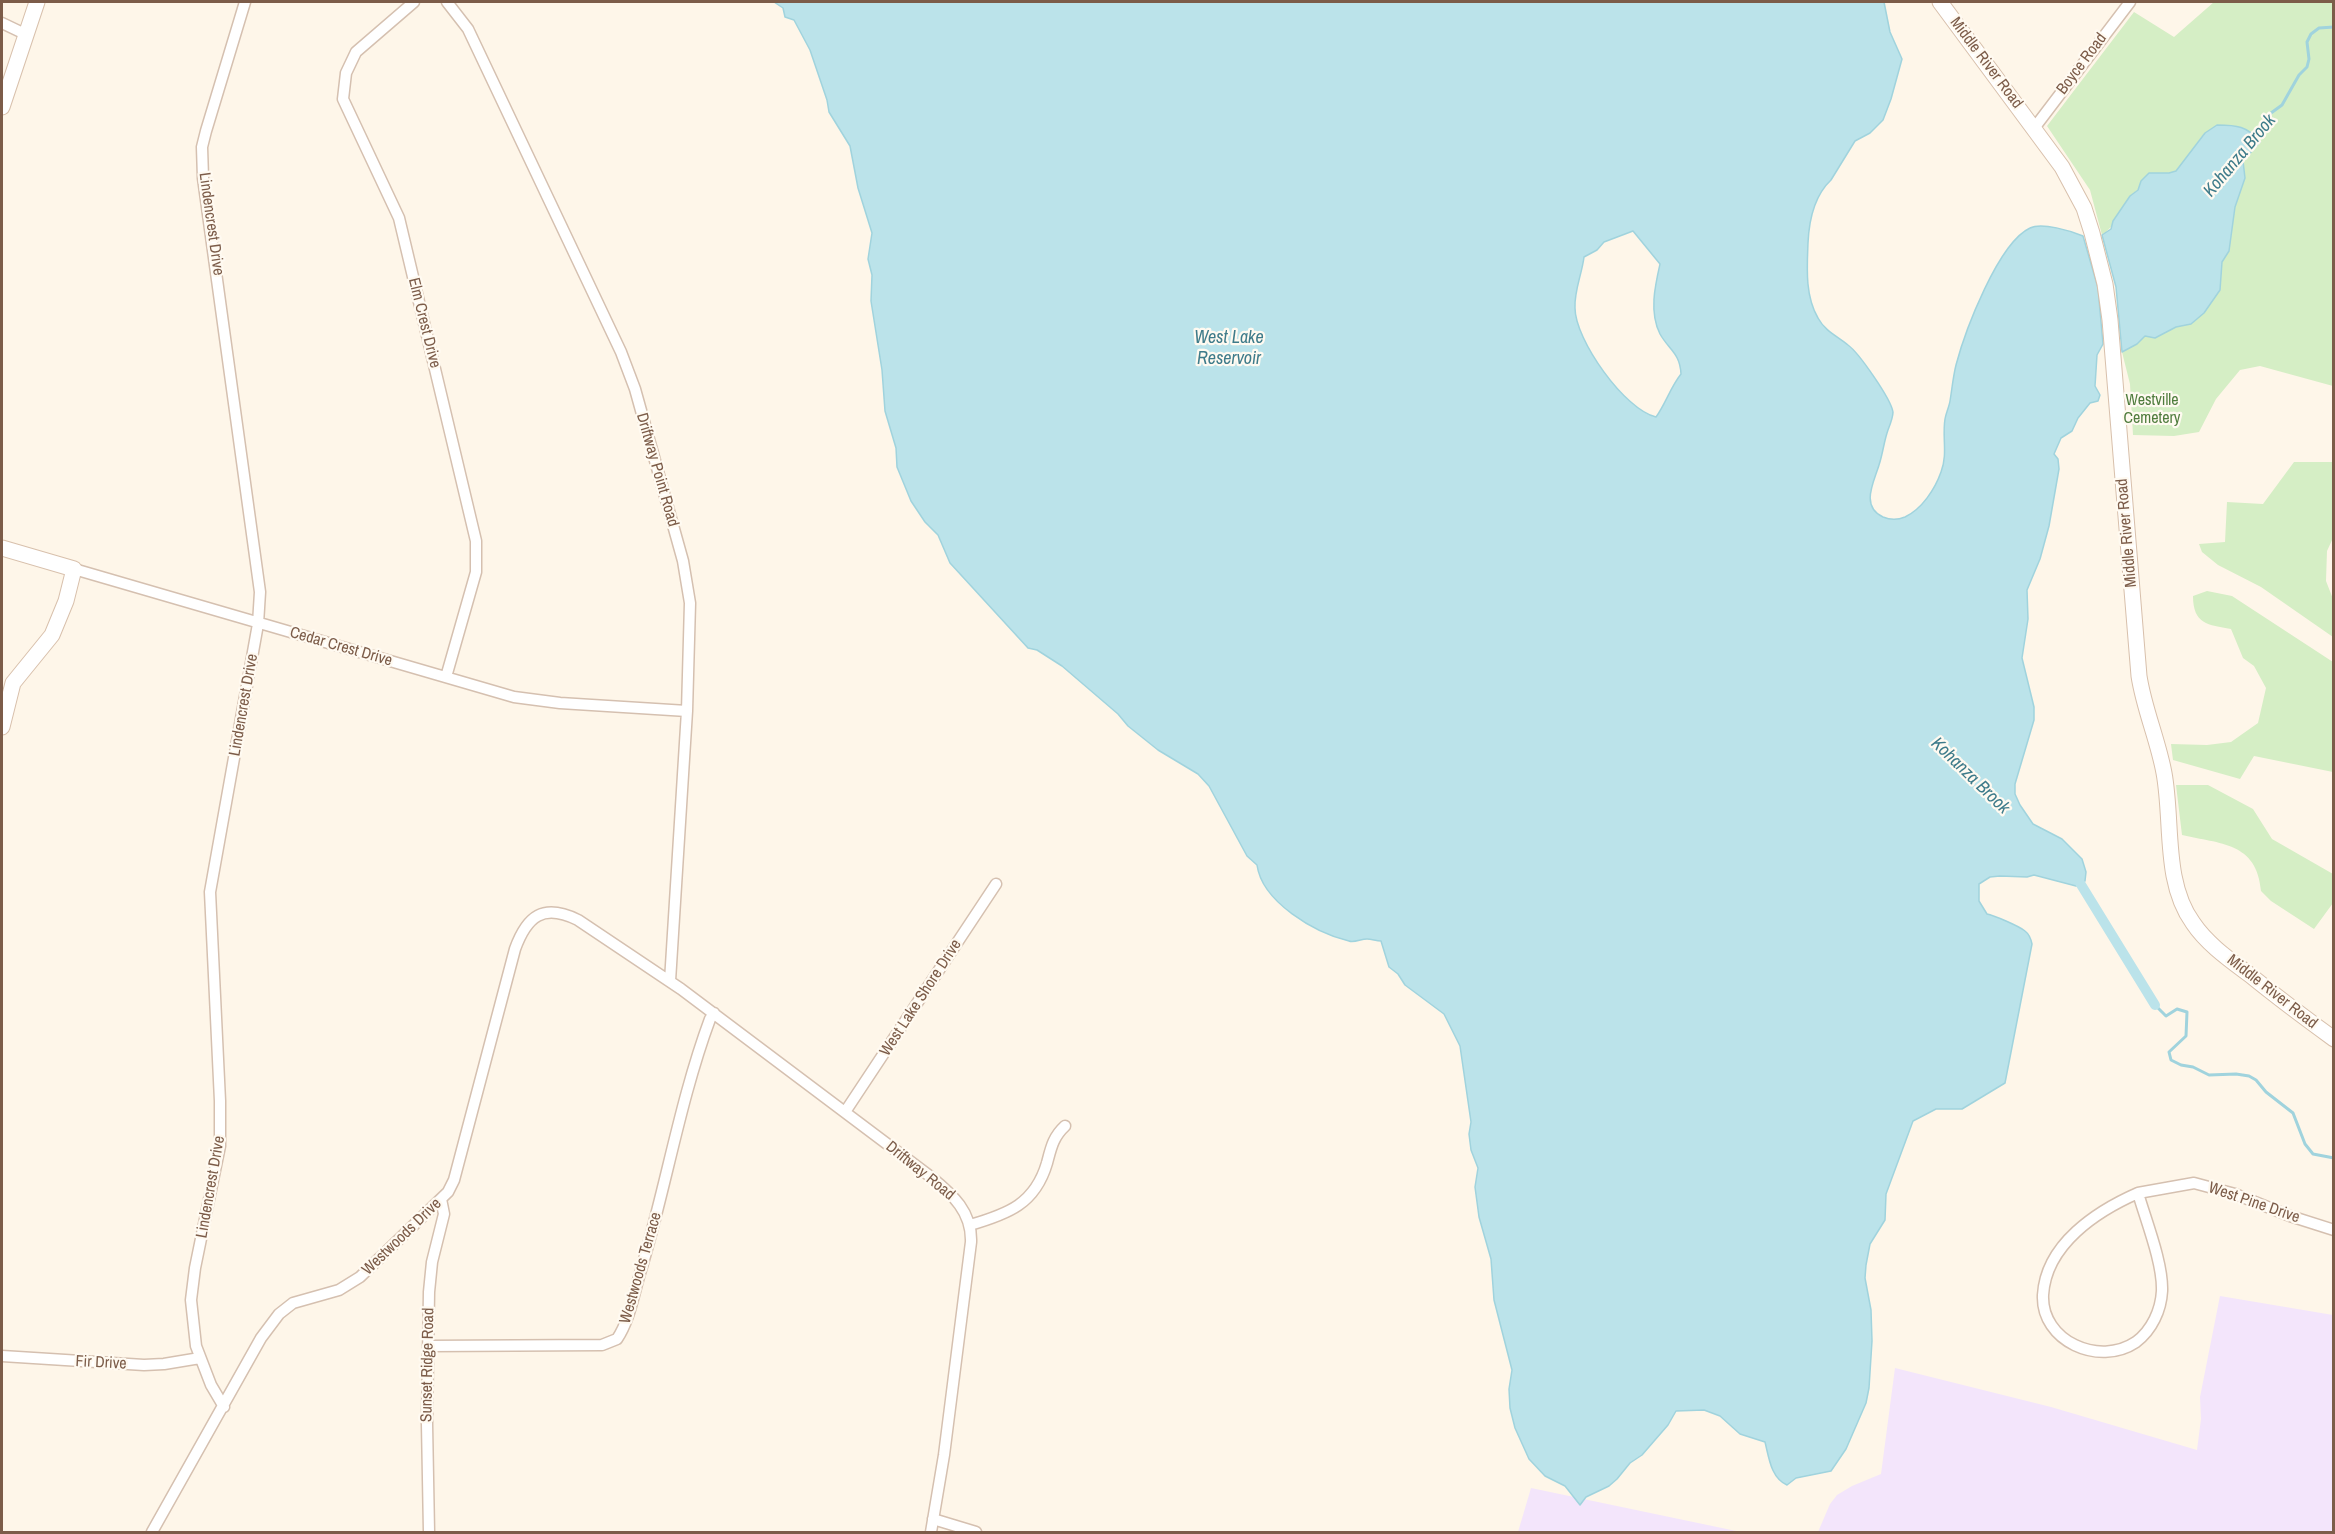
<!DOCTYPE html>
<style>
body{margin:0}
#map{position:relative;width:2335px;height:1534px;overflow:hidden;background:#fef6e9;font-family:"Archivo Narrow",sans-serif}
canvas{display:block}
.frame{position:absolute;inset:0;border:3px solid #7c5c49;pointer-events:none}
</style>
<div id="map">
<canvas width="2335" height="1534"></canvas>
<div class="frame"></div>
</div>
<script>
const ctx = document.querySelector('canvas').getContext('2d');
ctx.lineJoin = 'round';
function paint(path, color) { ctx.fillStyle = color; ctx.fill(path, 'evenodd'); }
function trace(path, color, width, dash) { ctx.strokeStyle = color; ctx.lineWidth = width; ctx.lineCap = dash ? 'butt' : 'round'; ctx.setLineDash(dash || []); ctx.stroke(path); }
function drawText(font, color, halo, rows, align = 'center') {
  ctx.font = font + ' "Archivo Narrow",sans-serif'; ctx.lineWidth = 4.5; ctx.setLineDash([]); ctx.textBaseline = 'middle'; ctx.strokeStyle = halo; ctx.fillStyle = color; for (const [text, x, y, turn = 0] of rows) {
    ctx.save(); ctx.translate(x, y); ctx.rotate((+turn || 0) * Math.PI / 180); ctx.textAlign = isNaN(turn) ? turn : align; if (halo) ctx.strokeText(text, 0, 0); ctx.fillText(text, 0, 0); ctx.restore();
  }
}
paint(new Path2D(`
 M2220,1296L2333,1315V1532H1818L1830,1504L1837,1495L1852,1486L1881,1474L1895,1368L2051,1407L2197,1450L2201,1419L2200,1397Z
 M1531,1488L1741,1532H1518Z`), '#f3e5fb');
paint(new Path2D(`
 M2214,2H2333V386L2260,366L2240,370L2216,399L2199,432L2174,436L2133,435L2130,384L2122,352L2137,344L2145,336L2155,338L2176,326L2191,324L2220,290L2222,262L2229,251L2235,207L2245,178L2243,161L2248,155L2232,125C2193,126 2201,151 2177,170C2168,177 2156,168 2143,180C2139,184 2141,184 2139,188C2136,192 2131,194 2129,198C2121,211 2114,227 2102,235L2090,190L2047,126L2134,12L2174,37Z
 M2294,462H2333V538L2327,551L2326,581L2333,599V637L2261,587L2218,565L2202,552L2199,544L2225,542L2227,502L2263,504Z
 M2207,591L2232,596L2333,662V772L2254,756L2240,779L2173,760L2171,744L2207,745L2231,742L2258,723L2266,688L2254,666L2243,658L2231,629C2208,625 2193,624 2193,596Z
 M2176,785H2208L2253,809L2272,839L2333,874V903L2314,929L2271,901L2261,891C2257,842 2220,844 2182,835Z`), '#d5eec5');
const water = new Path2D(`
 M774,2H1884L1890,32L1902,59L1891,99L1883,120L1870,133L1855,141L1831,180C1814,196 1809,221 1808,243C1807,268 1805,296 1818,318C1825,331 1837,336 1848,345C1859,353 1891,399 1893,412C1893,417 1890,425 1888,430C1884,441 1883,453 1879,465C1874,482 1860,506 1883,517C1890,520 1898,520 1905,517C1922,509 1935,489 1941,472C1948,454 1942,437 1945,419C1946,413 1949,407 1950,401C1952,389 1953,377 1956,365C1965,331 1998,243 2030,228C2042,222 2071,231 2083,236L2098,288L2103,344L2097,355L2095,386L2100,395L2098,401L2090,403L2078,418L2072,431L2061,438L2054,454L2058,459L2059,469L2049,526L2040,559L2027,590L2028,619L2022,658L2034,707V720L2015,784V794L2020,805L2033,824L2062,839L2082,859L2086,872L2085,881L2076,886L2034,875L2027,877L2000,876L1990,877L1979,884V901L1987,914C1993,915 2019,926 2025,931C2029,934 2031,939 2032,944L2005,1083L1962,1109H1936L1913,1121L1886,1194L1885,1220L1870,1244L1866,1265L1865,1278L1871,1310L1872,1341L1869,1388L1866,1403L1846,1449L1831,1471L1796,1478L1787,1485C1771,1478 1769,1458 1765,1442L1740,1434L1720,1416L1704,1410L1676,1411L1668,1425L1642,1455L1630,1463L1617,1479L1609,1486L1586,1497L1580,1505L1565,1486L1545,1476L1529,1459L1515,1428L1510,1408L1509,1389L1512,1370L1494,1300L1491,1259L1479,1217L1475,1187L1478,1168L1471,1150L1469,1134L1471,1122L1460,1046L1444,1014L1405,985L1398,974L1389,967L1381,941C1376,941 1372,939 1367,939C1361,939 1354,943 1349,941C1315,933 1262,902 1257,865L1247,856L1209,786L1198,774L1158,750L1128,726L1118,714L1062,666L1037,650L1028,648L950,563L938,535L925,522L911,501L897,467L896,448L885,411L882,370L871,301L872,275L868,259L872,233L858,188L850,146L829,112L827,100L810,50L794,20L785,17L783,8ZM1633,231L1660,264C1655,286 1649,312 1660,334C1669,350 1680,353 1681,374C1670,388 1666,403 1656,417C1625,410 1575,340 1575,308C1574,291 1582,274 1584,257L1597,250L1604,242Z
 M2217,125C2236,125 2248,126 2260,142L2243,161L2245,178L2235,207L2229,251L2222,262L2220,290L2204,313L2191,324L2176,327L2155,338L2145,336L2137,344L2122,352L2116,287L2102,235L2111,229L2113,221L2130,196L2138,190L2141,181L2149,173H2169L2176,171L2205,133Z`);
paint(water, '#bbe3ea');
trace(water, '#a0d3dd', 1.5);
trace(new Path2D(`
 M2253,140L2271,113L2282,105L2299,75L2307,67L2309,59L2307,42L2311,34L2319,28L2334,27
 M2155,1005L2166,1016L2177,1009L2187,1012L2186,1036L2169,1052L2171,1060L2181,1065L2193,1067L2209,1075L2236,1074L2249,1076L2256,1080L2266,1092L2293,1113L2305,1144L2313,1154L2334,1158`), '#a0d3dd', 3);
trace(new Path2D(`
 M2080,883L2155,1005`), '#bbe3ea', 10);
const street = new Path2D(`
 M414,2L356,52L346,73L343,99L399,218L476,541V572L446,677
 M447,2L468,29L621,352L635,389L683,561L690,603L687,711L670,981
 M2,23L25,34
 M2035,127L2130,2
 M74,569L514,697L560,703L687,711
 M845,1112L996,884
 M2138,1193C2146,1221 2163,1263 2162,1291C2161,1310 2152,1330 2136,1342C2099,1367 2041,1341 2043,1295C2046,1244 2097,1211 2138,1193Z
 M2138,1193L2194,1183L2235,1194L2290,1216L2334,1230
 M970,1225C1008,1214 1035,1204 1047,1163C1051,1148 1053,1137 1065,1126
 M428,1346L602,1345L617,1339C630,1320 634,1292 641,1270C666,1187 680,1100 710,1019L714,1013
 M2,1356L144,1365L164,1364L200,1358
 M224,1407L211,1385L196,1346L191,1300L195,1268L220,1146V1101L210,892L258,624L260,592L203,178L202,147L206,131L245,2
 M933,1519L976,1532
 M152,1532L261,1338L279,1314L293,1303L339,1290L360,1277L448,1192L454,1180L515,949C527,916 543,903 578,920L681,989L931,1177C953,1195 972,1212 971,1242L944,1455L931,1532
 M429,1532L427,1424L429,1292L432,1262L444,1214L441,1199`);
const secondary = new Path2D(`
 M1940,2L2062,167L2084,208L2092,233L2105,284L2110,320L2139,676C2144,709 2158,740 2164,773C2173,821 2163,882 2193,923C2207,944 2230,960 2250,975C2277,997 2305,1018 2334,1039
 M2,107L37,2
 M2,548L74,569L66,601L52,635L13,683L2,727`);
trace(street, '#d5c0b0', 13);
trace(secondary, '#d8c0ac', 17);
trace(street, '#fff', 10);
trace(secondary, '#fff', 15);
drawText('16px', '#7c5c49', '#fffaf1', [
 ["Middle River Road",1986,63,53],
 ["Boyce Road",2082,64,-53],
 ["Lindencrest Drive",211,224,82],
 ["Elm Crest Drive",424,323,76],
 ["Driftway Point Road",657,470,74],
 ["Middle River Road",2127,533,-95],
 ["Cedar Crest Drive",341,647,16],
 ["Lindencrest Drive",244,705,-80],
 ["Middle River Road",2272,992,38],
 ["West Lake Shore Drive",921,998,-57],
 ["Driftway Road",920,1171,39],
 ["Lindencrest Drive",211,1187,-80],
 ["West Pine Drive",2254,1203,19],
 ["Westwoods Drive",402,1237,-44],
 ["Westwoods Terrace",641,1268,-74],
 ["Fir Drive",101,1363,3],
 ["Sunset Ridge Road",428,1365,-89]
]);
drawText('16px', '#4f7c3d', '#fffaf1', [
 ["Westville",2152,401],
 ["Cemetery",2152,419]
]);
drawText('italic 18px', '#3e7b8a', '#fffaf1', [
 ["Kohanza Brook",2240,156,-50],
 ["West Lake",1229,338],
 ["Reservoir",1229,359],
 ["Kohanza Brook",1970,776,44]
]);
</script>
